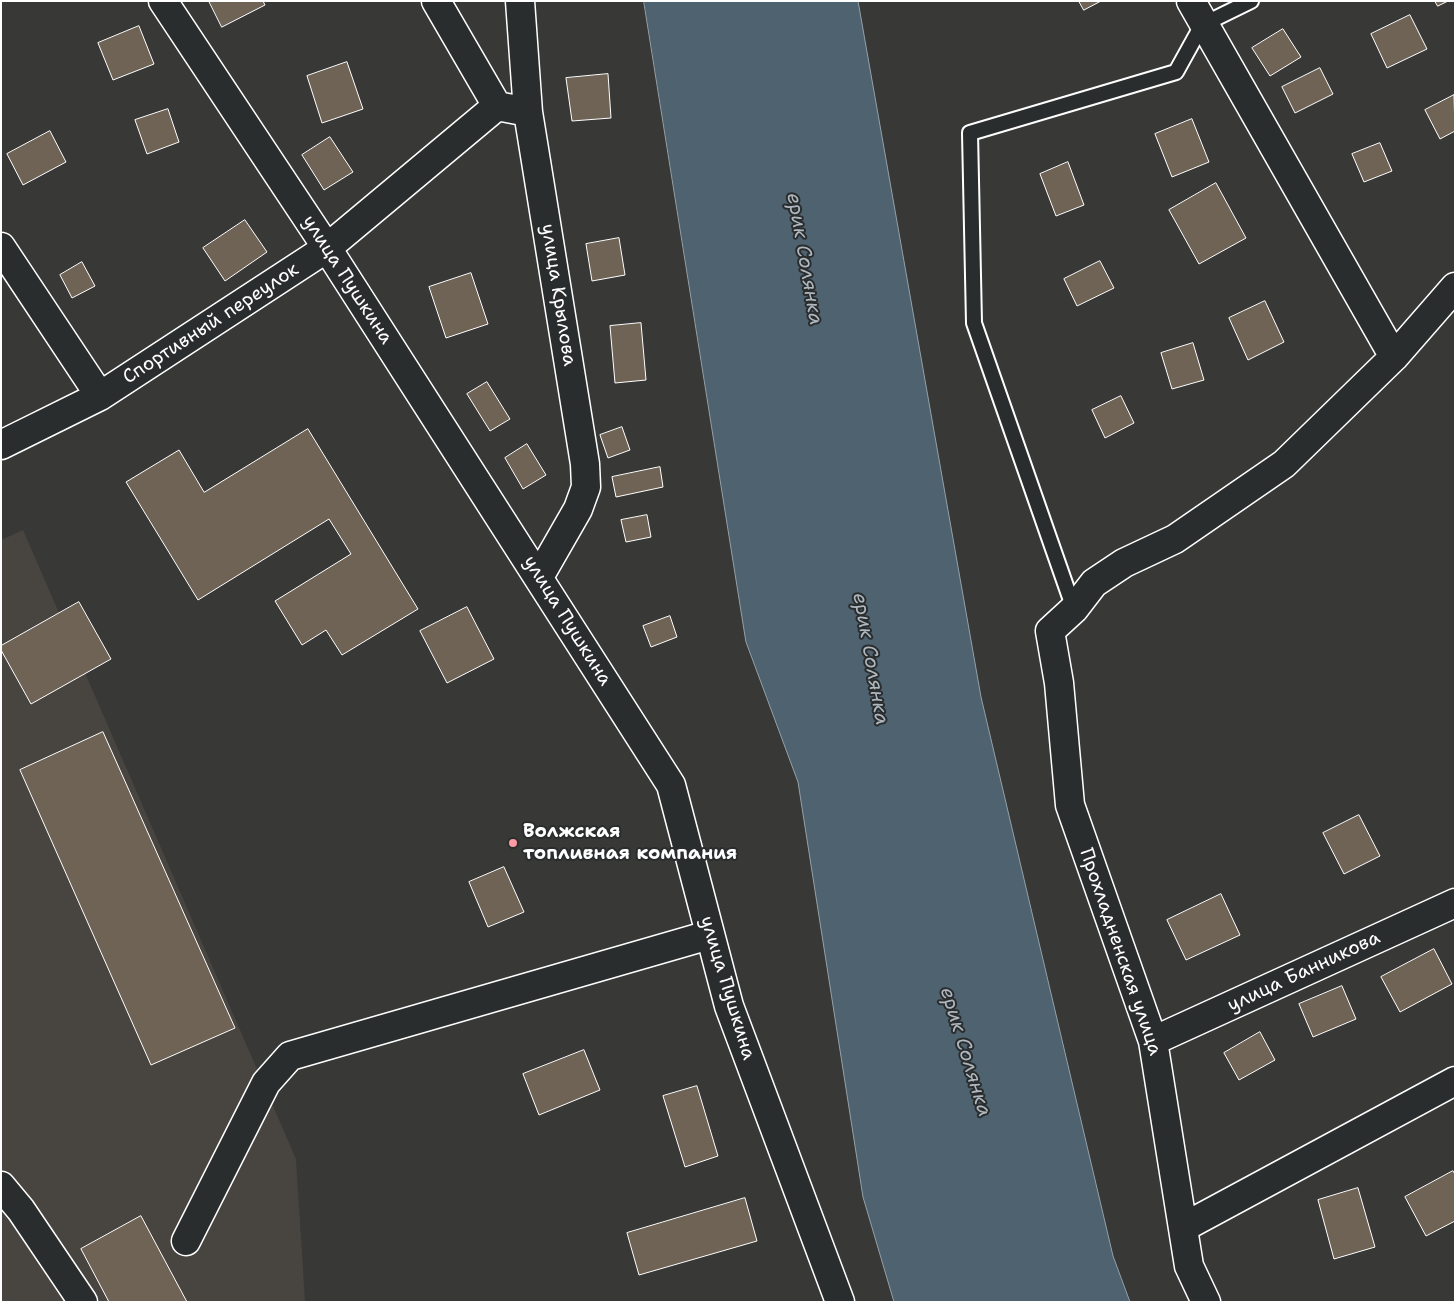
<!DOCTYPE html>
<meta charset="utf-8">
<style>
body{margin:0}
#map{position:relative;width:1456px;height:1303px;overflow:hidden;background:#383836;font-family:"Shantell Sans",sans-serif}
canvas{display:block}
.frame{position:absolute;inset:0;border:2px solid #fff;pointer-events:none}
</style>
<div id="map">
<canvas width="1456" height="1303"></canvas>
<div class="frame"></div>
</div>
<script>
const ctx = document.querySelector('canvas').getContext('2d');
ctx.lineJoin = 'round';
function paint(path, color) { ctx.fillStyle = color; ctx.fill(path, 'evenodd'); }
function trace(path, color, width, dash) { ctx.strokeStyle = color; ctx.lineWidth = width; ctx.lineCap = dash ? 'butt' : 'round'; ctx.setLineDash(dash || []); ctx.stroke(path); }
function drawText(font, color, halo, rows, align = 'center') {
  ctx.font = font + ' "Shantell Sans",sans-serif'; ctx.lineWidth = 4; ctx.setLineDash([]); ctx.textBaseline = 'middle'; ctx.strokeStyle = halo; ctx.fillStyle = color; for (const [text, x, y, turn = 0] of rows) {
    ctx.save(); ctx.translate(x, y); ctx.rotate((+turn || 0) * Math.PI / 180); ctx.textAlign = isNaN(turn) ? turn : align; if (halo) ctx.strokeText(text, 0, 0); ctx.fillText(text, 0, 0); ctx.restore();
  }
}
paint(new Path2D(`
 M23,530L296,1159L305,1302H1V540Z`), '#484540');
const water = new Path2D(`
 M644,1H858L981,697L1113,1256L1130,1302H894L863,1197L798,782L746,642Z`);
paint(water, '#4e6270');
trace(water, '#95a1a9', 1);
const building = new Path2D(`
 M209,1H263L265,5L222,27Z
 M1079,1H1101L1084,10Z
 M1435,1H1448L1438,6Z
 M1410,15L1427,49L1387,68L1371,34Z
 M139,26L154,64L113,80L98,43Z
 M1283,29L1301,57L1270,76L1252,48Z
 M347,62L363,109L322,123L307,76Z
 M1320,68L1333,94L1295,113L1282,87Z
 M608,74L611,118L572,121L566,78Z
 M1454,95L1455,131L1440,139L1425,110Z
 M168,109L179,142L147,154L135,120Z
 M1192,119L1209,162L1172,177L1155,134Z
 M50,131L66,162L23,185L7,154Z
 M330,137L353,172L324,190L302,155Z
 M1380,143L1392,171L1364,182L1352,154Z
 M1068,162L1084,205L1056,216L1040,174Z
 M1216,183L1246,238L1199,264L1169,210Z
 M245,220L267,252L225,281L203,248Z
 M619,238L625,275L592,281L586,244Z
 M1100,261L1114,288L1077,306L1064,279Z
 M82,262L95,286L72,298L60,275Z
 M471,273L488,324L446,338L429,287Z
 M1265,301L1284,342L1248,360L1229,318Z
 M641,323L646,380L615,383L610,326Z
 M1193,343L1204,380L1172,389L1161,353Z
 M487,382L510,419L490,431L467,394Z
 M1121,396L1134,423L1105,438L1092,410Z
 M622,427L630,450L608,458L600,435Z
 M308,429L418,609L342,655L326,630L302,645L275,601L351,554L329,519L198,600L126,482L179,450L204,492Z
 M527,444L546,475L523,489L505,458Z
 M660,467L663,487L616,497L612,477Z
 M647,515L651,537L626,542L621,520Z
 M79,602L111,659L31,704L1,650V646Z
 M467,607L494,659L447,683L420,631Z
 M670,616L677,637L651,647L643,626Z
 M103,732L235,1028L151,1065L20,770Z
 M1359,815L1380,856L1344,874L1323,833Z
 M504,867L524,912L488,927L469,882Z
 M1221,894L1240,935L1186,960L1167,920Z
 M1434,949L1452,984L1400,1012L1381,977Z
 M1342,986L1356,1019L1313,1037L1299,1004Z
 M1260,1032L1275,1060L1239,1080L1224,1053Z
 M584,1050L600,1090L539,1115L523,1074Z
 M697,1086L718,1156L685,1167L663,1096Z
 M1453,1171L1455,1174V1221L1426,1236L1405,1197Z
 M1358,1188L1375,1247L1334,1259L1318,1200Z
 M745,1198L757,1241L639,1275L627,1233Z
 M141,1216L187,1302H109L81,1249Z`);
paint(building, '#6f6356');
trace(building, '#fff', 1);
const service = new Path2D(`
 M1074,609L974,323L970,133L1176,72L1202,25L1251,1`);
const minor = new Path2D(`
 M436,1L497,106
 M520,1L528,112L585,464L586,487L578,509L539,577
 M1191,1L1394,357
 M1,247L100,396
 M1,445L100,396L327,248L497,106L528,112
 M1153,1041L1455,903
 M1,1186L21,1210L83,1302
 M1184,1227L1455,1081
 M186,1241L266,1083L290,1056L709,935
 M1206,1302L1189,1266L1153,1041L1070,805L1059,683L1050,631L1074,609L1094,583L1124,563L1175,539L1284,464L1394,357L1455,287`);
const secondary = new Path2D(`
 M163,1L327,248L671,785L729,1006L840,1302`);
trace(service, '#fff', 18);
trace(minor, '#fff', 31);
trace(secondary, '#fff', 31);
trace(service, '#2a2d2e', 14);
trace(minor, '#2a2d2e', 28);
trace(secondary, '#2a2d2e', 28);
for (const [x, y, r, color] of [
 [513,843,5,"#ff9aa2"]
]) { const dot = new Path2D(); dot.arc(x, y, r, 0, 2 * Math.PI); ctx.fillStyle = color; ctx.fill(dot); trace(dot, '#2a2d2e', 2); }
drawText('19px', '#fff', '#2a2d2e', [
 ["улица Пушкина",347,280,57],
 ["улица Крылова",558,295,81],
 ["Спортивный переулок",211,324,-33],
 ["улица Пушкина",567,621,58],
 ["Прохладненская улица",1120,952,71],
 ["улица Банникова",1304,972,-25],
 ["улица Пушкина",727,988,73]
]);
drawText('bold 19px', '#fff', '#2a2d2e', [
 ["Волжская",523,832],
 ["топливная компания",523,854]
], 'left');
drawText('italic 20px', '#afb8bf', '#2a2d2e', [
 ["ерик Солянка",804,259,80],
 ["ерик Солянка",870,659,80],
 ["ерик Солянка",965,1052,73]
]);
</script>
